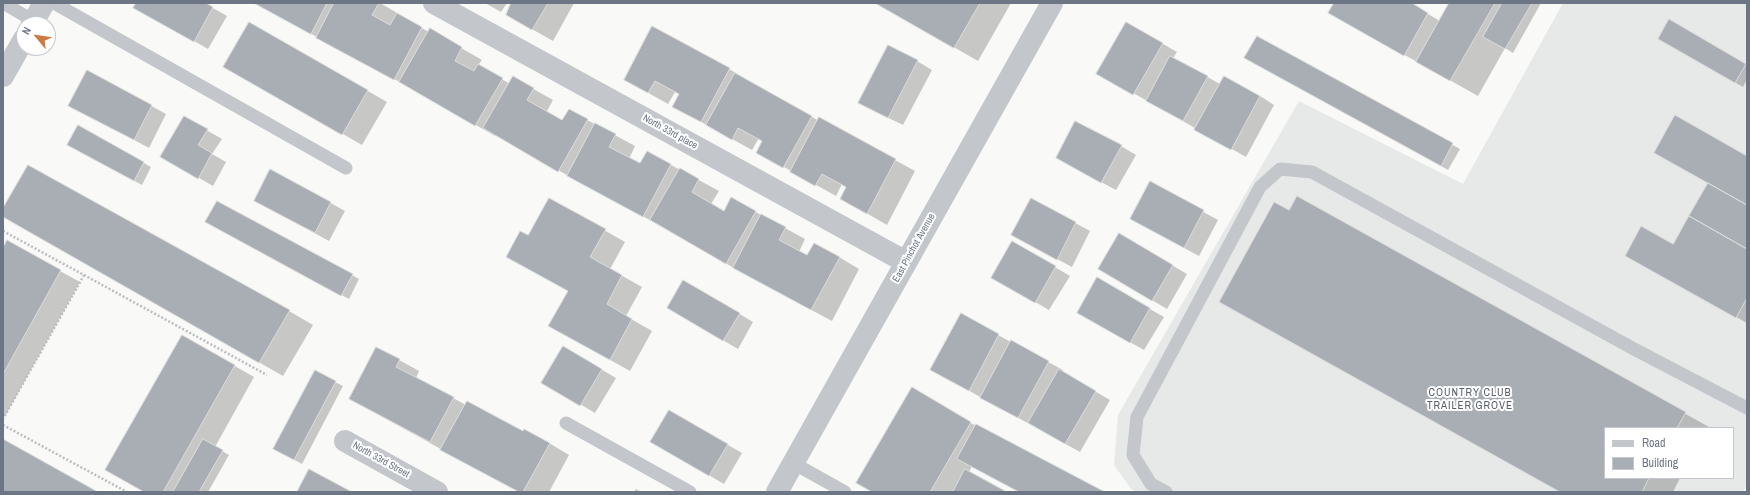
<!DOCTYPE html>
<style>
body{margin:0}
#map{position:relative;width:1750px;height:495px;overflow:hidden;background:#f9f9f8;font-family:"Archivo Narrow",sans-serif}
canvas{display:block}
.frame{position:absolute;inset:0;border:4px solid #6c7684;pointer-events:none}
.legend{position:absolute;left:1604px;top:427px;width:130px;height:52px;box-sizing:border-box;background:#fff;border:1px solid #c4c8ce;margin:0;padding:5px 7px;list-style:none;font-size:12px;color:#6c7684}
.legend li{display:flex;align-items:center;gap:8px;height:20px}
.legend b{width:20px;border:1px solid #c4c8ce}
.north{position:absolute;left:16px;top:16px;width:40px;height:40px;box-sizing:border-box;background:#fff;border:1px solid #c4c8ce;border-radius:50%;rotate:299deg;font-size:11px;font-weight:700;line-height:16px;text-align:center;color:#6c7684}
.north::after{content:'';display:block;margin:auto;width:14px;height:18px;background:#cd7944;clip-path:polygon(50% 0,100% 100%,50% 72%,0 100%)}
</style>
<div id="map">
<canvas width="1750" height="495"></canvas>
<div class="frame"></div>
<ul class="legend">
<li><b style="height:5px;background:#c3c6ca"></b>Road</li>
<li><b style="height:11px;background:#a9aeb5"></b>Building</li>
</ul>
<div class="north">N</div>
</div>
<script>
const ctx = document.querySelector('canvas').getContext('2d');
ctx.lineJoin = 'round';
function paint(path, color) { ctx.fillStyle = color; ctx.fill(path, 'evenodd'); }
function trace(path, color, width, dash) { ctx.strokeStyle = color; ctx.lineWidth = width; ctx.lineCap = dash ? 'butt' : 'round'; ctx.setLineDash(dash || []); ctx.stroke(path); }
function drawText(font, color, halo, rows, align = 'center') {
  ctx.font = font + ' "Archivo Narrow",sans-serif'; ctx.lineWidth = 4; ctx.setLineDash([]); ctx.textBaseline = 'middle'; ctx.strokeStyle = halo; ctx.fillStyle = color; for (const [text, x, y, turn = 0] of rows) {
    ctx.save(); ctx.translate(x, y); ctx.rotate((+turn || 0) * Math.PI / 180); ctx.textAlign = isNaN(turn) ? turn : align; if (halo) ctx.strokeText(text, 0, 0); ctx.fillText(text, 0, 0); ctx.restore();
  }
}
paint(new Path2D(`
 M1563,3H1747V484L1743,492H1137L1131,489L1114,465L1118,415L1299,101L1463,184ZM1605,428H1733V478H1605Z`), '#e7e8e8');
paint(new Path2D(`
 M137,3H204L227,16L208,49L135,7Z
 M254,3H380L399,14L398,15L429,32L430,30L482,60L478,65L510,84L514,78L553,100L546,113L562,122L569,110L635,146L629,159L640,165L647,152L719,191L711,204L724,212L732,199L805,239L799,252L808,256L839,257L859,269L832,321L746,275L663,227L588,187L496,135L495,136L415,90L337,49L317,37Z
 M485,3H507L501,12Z
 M512,3H574L553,41L507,15Z
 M877,3H1011L978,61Z
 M1335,3H1409L1440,21L1450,3H1541L1513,53L1505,48L1478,96L1330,13Z
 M1670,21L1747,65V79L1743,87L1659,38Z
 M250,23L387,102L362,145L225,66Z
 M1127,23L1177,52L1173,58L1220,84L1260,96L1274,105L1246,157L1098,73Z
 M1257,37L1460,149L1448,170L1246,58Z
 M917,61L932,70L903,125L874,111Z
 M729,69L819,121L820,119L915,171L887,225L861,210L847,187L842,184L836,196L757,152L763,141L759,138L752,150L694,118L680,95L675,92L668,104L625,80Z
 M87,71L166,114L149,148L84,113Z
 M184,117L222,139L212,154L226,162L213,186L161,156Z
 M79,127L151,167L142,185L69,145Z
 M1121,146L1136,155L1116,190L1071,166Z
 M1747,155V323L1646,267L1673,245Z
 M271,170L345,211L329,241L270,209Z
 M1150,183L1218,220L1199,256L1145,227Z
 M1297,197L1709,427L1605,428V478H1680L1673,492H1561L1289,211Z
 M550,199L625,242L610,269L642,287L626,316L652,331L630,371L569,337V291L529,237Z
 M1031,199L1090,231L1072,267L1027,243Z
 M3,209L289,311L313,325L283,376L3,216Z
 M213,226L352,275L359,279L349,299Z
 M1119,234L1187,274L1167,309L1099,269Z
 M1012,242L1070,276L1049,310L992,277Z
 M3,250L60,271L80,282L5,416L3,415Z
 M1097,279L1164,317L1144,350L1078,313Z
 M684,281L753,322L738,349L668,308Z
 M961,315L1048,362L1063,370L1062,372L1110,400L1080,452L946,378Z
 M182,336L254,377L215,447L229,455L208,492H146Z
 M563,347L616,378L595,413L543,382Z
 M399,360L419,371L416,378L466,405L549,443L569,455L549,492H519L350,399Z
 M335,382L343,386L302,464L282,453Z
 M912,388L976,426L1103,492H1020L972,466L969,472L1005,492H874Z
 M669,411L742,453L724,484L652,442Z
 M636,489L641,492H634Z`), '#0003');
const building = new Path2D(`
 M136,3H206L213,7L194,42L133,8Z
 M254,3H327L311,34Z
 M334,3H379L372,15L390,25L397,13L422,27L394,80L316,38Z
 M511,3H548L532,30L506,15Z
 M875,3H980L954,48Z
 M1334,3H1412L1428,13L1404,56L1328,13Z
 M1449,3H1495L1450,81L1416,62Z
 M1502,3H1532L1505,49L1483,37Z
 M1669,19L1746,64L1735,83L1658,39Z
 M249,22L368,90L342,135L223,67Z
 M1126,22L1163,43L1133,95L1096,74Z
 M652,26L730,68L701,122L672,107L679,94L655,81L648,93L624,80Z
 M430,28L462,47L455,61L474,71L478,64L503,78L475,126L399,82Z
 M1257,36L1453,143L1441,166L1244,58Z
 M888,45L918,60L888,118L858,103Z
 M1170,56L1208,76L1183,121L1146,101Z
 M87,70L152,105L134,140L68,106Z
 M735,73L812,116L783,168L756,153L762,141L738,128L732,140L706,125Z
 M513,76L534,88L527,100L562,120L569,109L588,119L558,172L483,128Z
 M1224,76L1260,96L1231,150L1194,130Z
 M1675,115L1747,156V205L1654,153Z
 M184,116L208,129L198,145L212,153L198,179L160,157Z
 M819,117L896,159L867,214L840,199L846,187L822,174L815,186L790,172Z
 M1075,121L1122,145L1101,183L1056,158Z
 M595,123L616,134L609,147L640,163L647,151L671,164L643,217L567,176Z
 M78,125L144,162L134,181L67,145Z
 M28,165L290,310L259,363L3,217V208Z
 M680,168L699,179L692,192L724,211L731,197L756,211L726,264L650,220Z
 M270,169L331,202L315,233L254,201Z
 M1150,181L1204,210L1184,248L1130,219Z
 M1708,183L1747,205V249L1689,216Z
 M1297,196L1686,412L1677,428H1605V478H1649L1642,492H1560L1219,302L1274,202L1289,210Z
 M549,198L606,229L590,257L622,275L607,304L632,319L610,360L548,326L568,291L506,257L520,231L528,235Z
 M1031,198L1076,222L1057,260L1011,235Z
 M217,201L353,274L341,296L205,222Z
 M761,214L786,227L779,240L807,255L814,243L840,257L811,310L733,268Z
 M1689,216L1747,249V298L1736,318L1625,256L1641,226L1673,244Z
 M1119,233L1173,265L1152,301L1098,269Z
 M7,240L61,270L3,374V248Z
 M1012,241L1056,266L1035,303L991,278Z
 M1097,277L1150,308L1130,343L1077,313Z
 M683,280L740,313L723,341L667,308Z
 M961,313L999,334L969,391L930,370Z
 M182,335L235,365L163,492H144L105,470Z
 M1011,340L1049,361L1018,418L980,398Z
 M563,346L602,369L580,406L541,383Z
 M376,347L400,359L396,367L454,397L430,442L349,399Z
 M1059,369L1096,391L1065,444L1028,423Z
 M315,370L336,381L294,460L273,449Z
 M912,387L971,422L930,492H872L856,483Z
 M467,401L523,431L524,429L550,443L523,492H519L440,450Z
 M669,410L728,444L709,476L650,442Z
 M976,424L1105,492H1019L957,459Z
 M3,439L98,492H3Z
 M203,439L223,450L199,492H173Z
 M309,469L352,492H297Z
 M965,469L1007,492H953Z`);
paint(building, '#a9aeb5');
trace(building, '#dbdbda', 1);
trace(new Path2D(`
 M3,231L84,275L3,419
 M84,275L267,375
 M3,425L127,492`), '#bbbdc0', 2.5, [2, 2]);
trace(new Path2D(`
 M3,3L34,21
 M54,3L346,168
 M566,423L690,492
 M793,463L845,492
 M1166,492L1151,484L1133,455L1137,417L1260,187L1280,169L1312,172L1634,349L1747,408`), '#c3c6ca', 13);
trace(new Path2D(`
 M434,3L906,262
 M32,24L44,3
 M3,76L24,39
 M345,441L437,492
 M777,492L1052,3`), '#c3c6ca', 22);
drawText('10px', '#6c7684', '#fff', [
 ["North 33rd place",670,132,29],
 ["East Pinchot Avenue",914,248,-61],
 ["North 33rd Street",381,460,29]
]);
ctx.letterSpacing = '1px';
drawText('11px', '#59606b', '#fff', [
 ["COUNTRY CLUB",1470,393],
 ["TRAILER GROVE",1470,406]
]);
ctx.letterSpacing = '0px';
</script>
